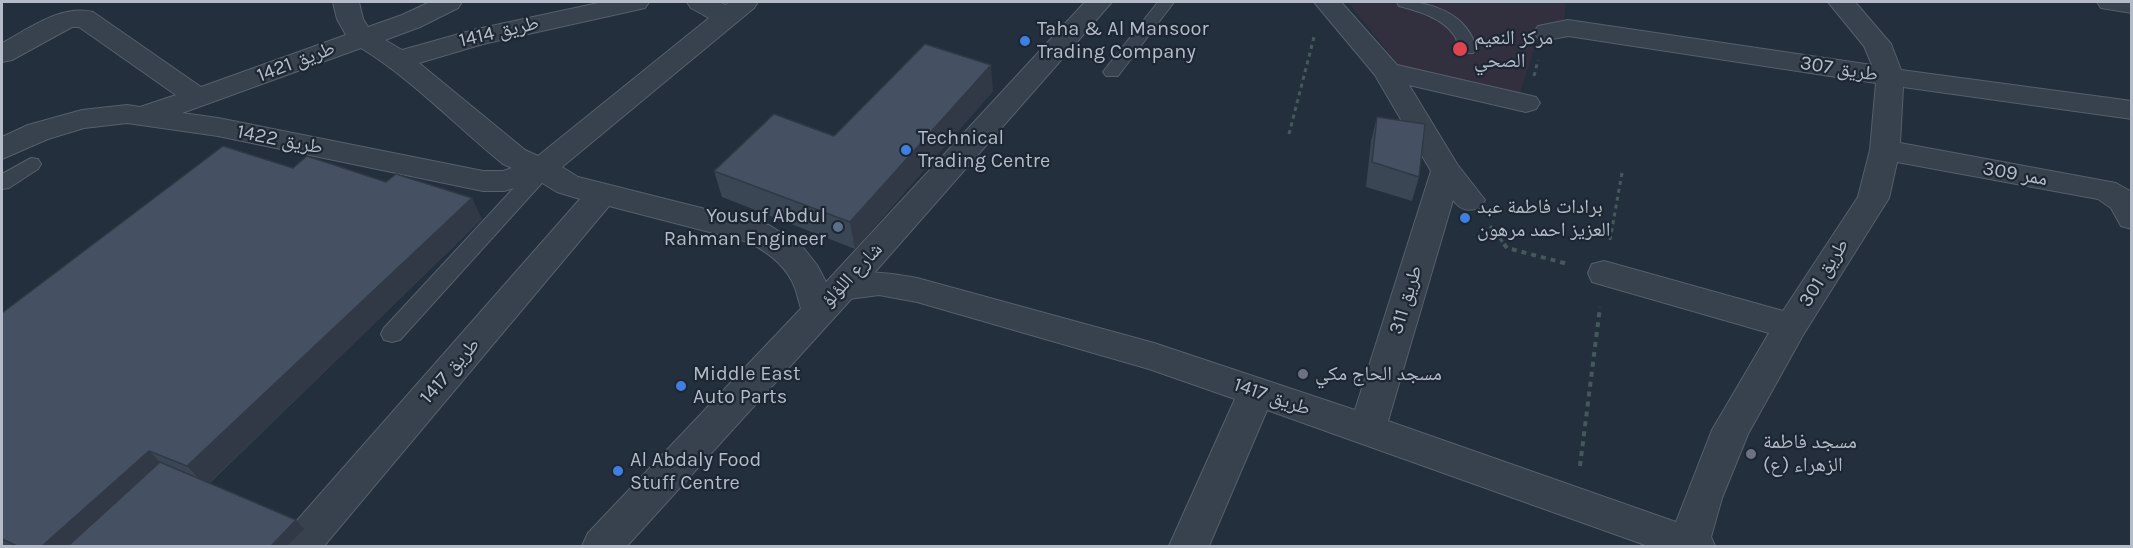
<!DOCTYPE html>
<meta charset="utf-8">
<style>
body{margin:0}
#map{position:relative;width:2133px;height:548px;overflow:hidden;background:#242f3e;font-family:Karla,sans-serif}
canvas{display:block}
.frame{position:absolute;inset:0;border:3px solid #b4bcc9;pointer-events:none}
</style>
<div id="map">
<canvas width="2133" height="548"></canvas>
<div class="frame"></div>
</div>
<script>
const ctx = document.querySelector('canvas').getContext('2d');
ctx.lineJoin = 'round';
function paint(path, color) { ctx.fillStyle = color; ctx.fill(path, 'evenodd'); }
function trace(path, color, width, dash) { ctx.strokeStyle = color; ctx.lineWidth = width; ctx.lineCap = dash ? 'butt' : 'round'; ctx.setLineDash(dash || []); ctx.stroke(path); }
function drawText(font, color, halo, rows, align = 'center') {
  ctx.font = font + ' Karla,"Noto Naskh Arabic",sans-serif'; ctx.lineWidth = 4.5; ctx.setLineDash([]); ctx.textBaseline = 'middle'; ctx.strokeStyle = halo; ctx.fillStyle = color; for (const [text, x, y, turn = 0] of rows) {
    ctx.save(); ctx.translate(x, y); ctx.rotate((+turn || 0) * Math.PI / 180); ctx.textAlign = isNaN(turn) ? turn : align; if (halo) ctx.strokeText(text, 0, 0); ctx.fillText(text, 0, 0); ctx.restore();
  }
}
paint(new Path2D(`
 M1348,2H1566L1564,20L1539,34L1520,93L1398,65Z`), '#32303f');
const service = new Path2D(`
 M1158,2H1174L1118,76H1106L1103,72L1106,68Z
 M1397,2C1429,0 1469,14 1476,49L1473,53H1461C1457,47 1458,40 1454,35C1443,18 1418,11 1399,6Z
 M31,158L38,159L41,164L38,169L9,188L2,189V174Z
 M543,163L550,164L553,169L550,174L400,340L392,342L384,340L381,334L384,328L536,164Z`);
const minor = new Path2D(`
 M333,2H359L363,19L368,27L402,15L430,2H462L458,8L420,27L385,40L402,50L477,29L603,2H649L645,8L483,44L419,63L525,150L538,156L709,18L691,8L687,2H721L725,5L730,2H758L754,8L562,167L578,177L769,225L802,246L817,265L827,284L829,279C862,269 884,272 917,278L1154,343L1355,410L1431,171L1375,75L1314,2H1341L1397,65L1536,97L1540,103L1536,109L1526,112L1409,85L1457,164L1485,200L1480,208C1468,211 1461,211 1453,200L1388,421L1676,522L1712,430L1769,333L1592,282L1588,273L1592,264L1604,261L1783,311L1858,197L1870,150L1876,83L1568,36L1547,40L1538,38L1534,32L1538,26L1568,20L1872,65L1864,46L1828,2H1855L1891,44L1901,70L2132,101V119L1903,87L1900,143L2116,183L2132,192V229L2121,226L2111,208L2098,199L1897,162L1889,198L1803,335L1748,434L1722,498L1711,537L1715,546H1648L1267,410L1209,546H1169L1235,399L1149,369L917,302L879,295L841,300L832,298L835,311L830,320L818,324L806,320C800,310 799,299 795,288C787,266 768,252 748,242L609,206L324,546H280L286,533L580,199L557,192L539,181L504,191H483L218,136L127,123L84,128L48,139L2,159V137L28,125L82,110L127,105L140,107L176,95L79,27H72L12,60L2,62V43C29,29 61,4 93,12L201,87L346,35L337,19ZM361,48C413,80 456,126 503,164L512,168L503,171H483L218,118L182,113Z
 M2097,2H2132V13L2101,8Z`);
const tertiary = new Path2D(`
 M1085,2H1112L853,297L627,546H582L588,533L829,279Z`);
trace(service, '#565f6c', 2);
trace(minor, '#565f6c', 2);
trace(tertiary, '#565f6c', 2);
trace(new Path2D(`
 M1534,76L1538,60
 M1289,134L1314,37
 M1490,226L1505,245
 M1610,240L1622,173`), '#44595c', 3, [4, 4]);
trace(new Path2D(`
 M1504,244L1507,248L1568,264
 M1580,466L1600,307`), '#44595c', 4, [5, 5]);
paint(service, '#38414e');
paint(minor, '#38414e');
paint(tertiary, '#38414e');
paint(new Path2D(`
 M993,91L855,249L722,197L714,171Z
 M1377,117L1419,177L1412,201L1366,187L1371,141Z
 M293,168L482,219L210,483L304,529L287,546H2V313Z`), '#3b4654');
paint(new Path2D(`
 M991,65L993,91L855,249L850,222Z
 M472,198L482,219L206,486L187,466Z
 M149,451L169,471L87,546H42Z
 M296,520L304,529L287,546H271Z`), '#303945');
const building = new Path2D(`
 M925,44L991,65L850,222L714,171L774,114L834,136Z
 M1377,117L1425,124L1419,177L1372,162Z
 M223,146L293,168L307,156L386,182L396,174L472,198L187,466L149,451L42,546H17L2,539V313Z
 M160,462L296,520L271,546H68Z`);
paint(building, '#455162');
trace(building, '#303945', 1.5);
for (const [x, y, r, color] of [
 [1025,41,6,"#3f7fe0"],
 [1460,49,8,"#e0444e"],
 [906,150,6,"#3f7fe0"],
 [1465,218,6,"#3f7fe0"],
 [838,227,6,"#5c6f8a"],
 [1303,374,6,"#6b7280"],
 [681,386,6,"#3f7fe0"],
 [1751,454,6,"#6b7280"],
 [618,471,6,"#3f7fe0"]
]) { const dot = new Path2D(); dot.arc(x, y, r, 0, 2 * Math.PI); ctx.fillStyle = color; ctx.fill(dot); trace(dot, '#1d2633', 2); }
drawText('20px', '#b4bcc9', '#1d2633', [
 ["Taha & Al Mansoor",1037,29],
 ["Trading Company",1037,52],
 ["مركز النعيم",1474,38],
 ["الصحي",1474,61],
 ["Technical",918,138],
 ["Trading Centre",918,161],
 ["برادات فاطمة عبد",1477,207],
 ["العزيز احمد مرهون",1477,230],
 ["Yousuf Abdul",826,216,"right"],
 ["Rahman Engineer",826,239,"right"],
 ["Middle East",693,374],
 ["Auto Parts",693,397],
 ["مسجد الحاج مكي",1315,374],
 ["مسجد فاطمة",1763,442],
 ["الزهراء (ع)",1763,465],
 ["Al Abdaly Food",630,460],
 ["Stuff Centre",630,483]
], 'left');
drawText('20px', '#b4bcc9', '#1d2633', [
 ["طريق 1414",499,32,-13],
 ["طريق 1421",296,62,-21],
 ["طريق 307",1839,69,9],
 ["طريق 1422",280,140,11],
 ["ممر 309",2015,174,10],
 ["طريق 301",1824,273,-58],
 ["شارع اللؤلؤ",852,275,-47],
 ["طريق 311",1406,300,-73],
 ["طريق 1417",450,371,-49],
 ["طريق 1417",1272,397,19]
]);
</script>
